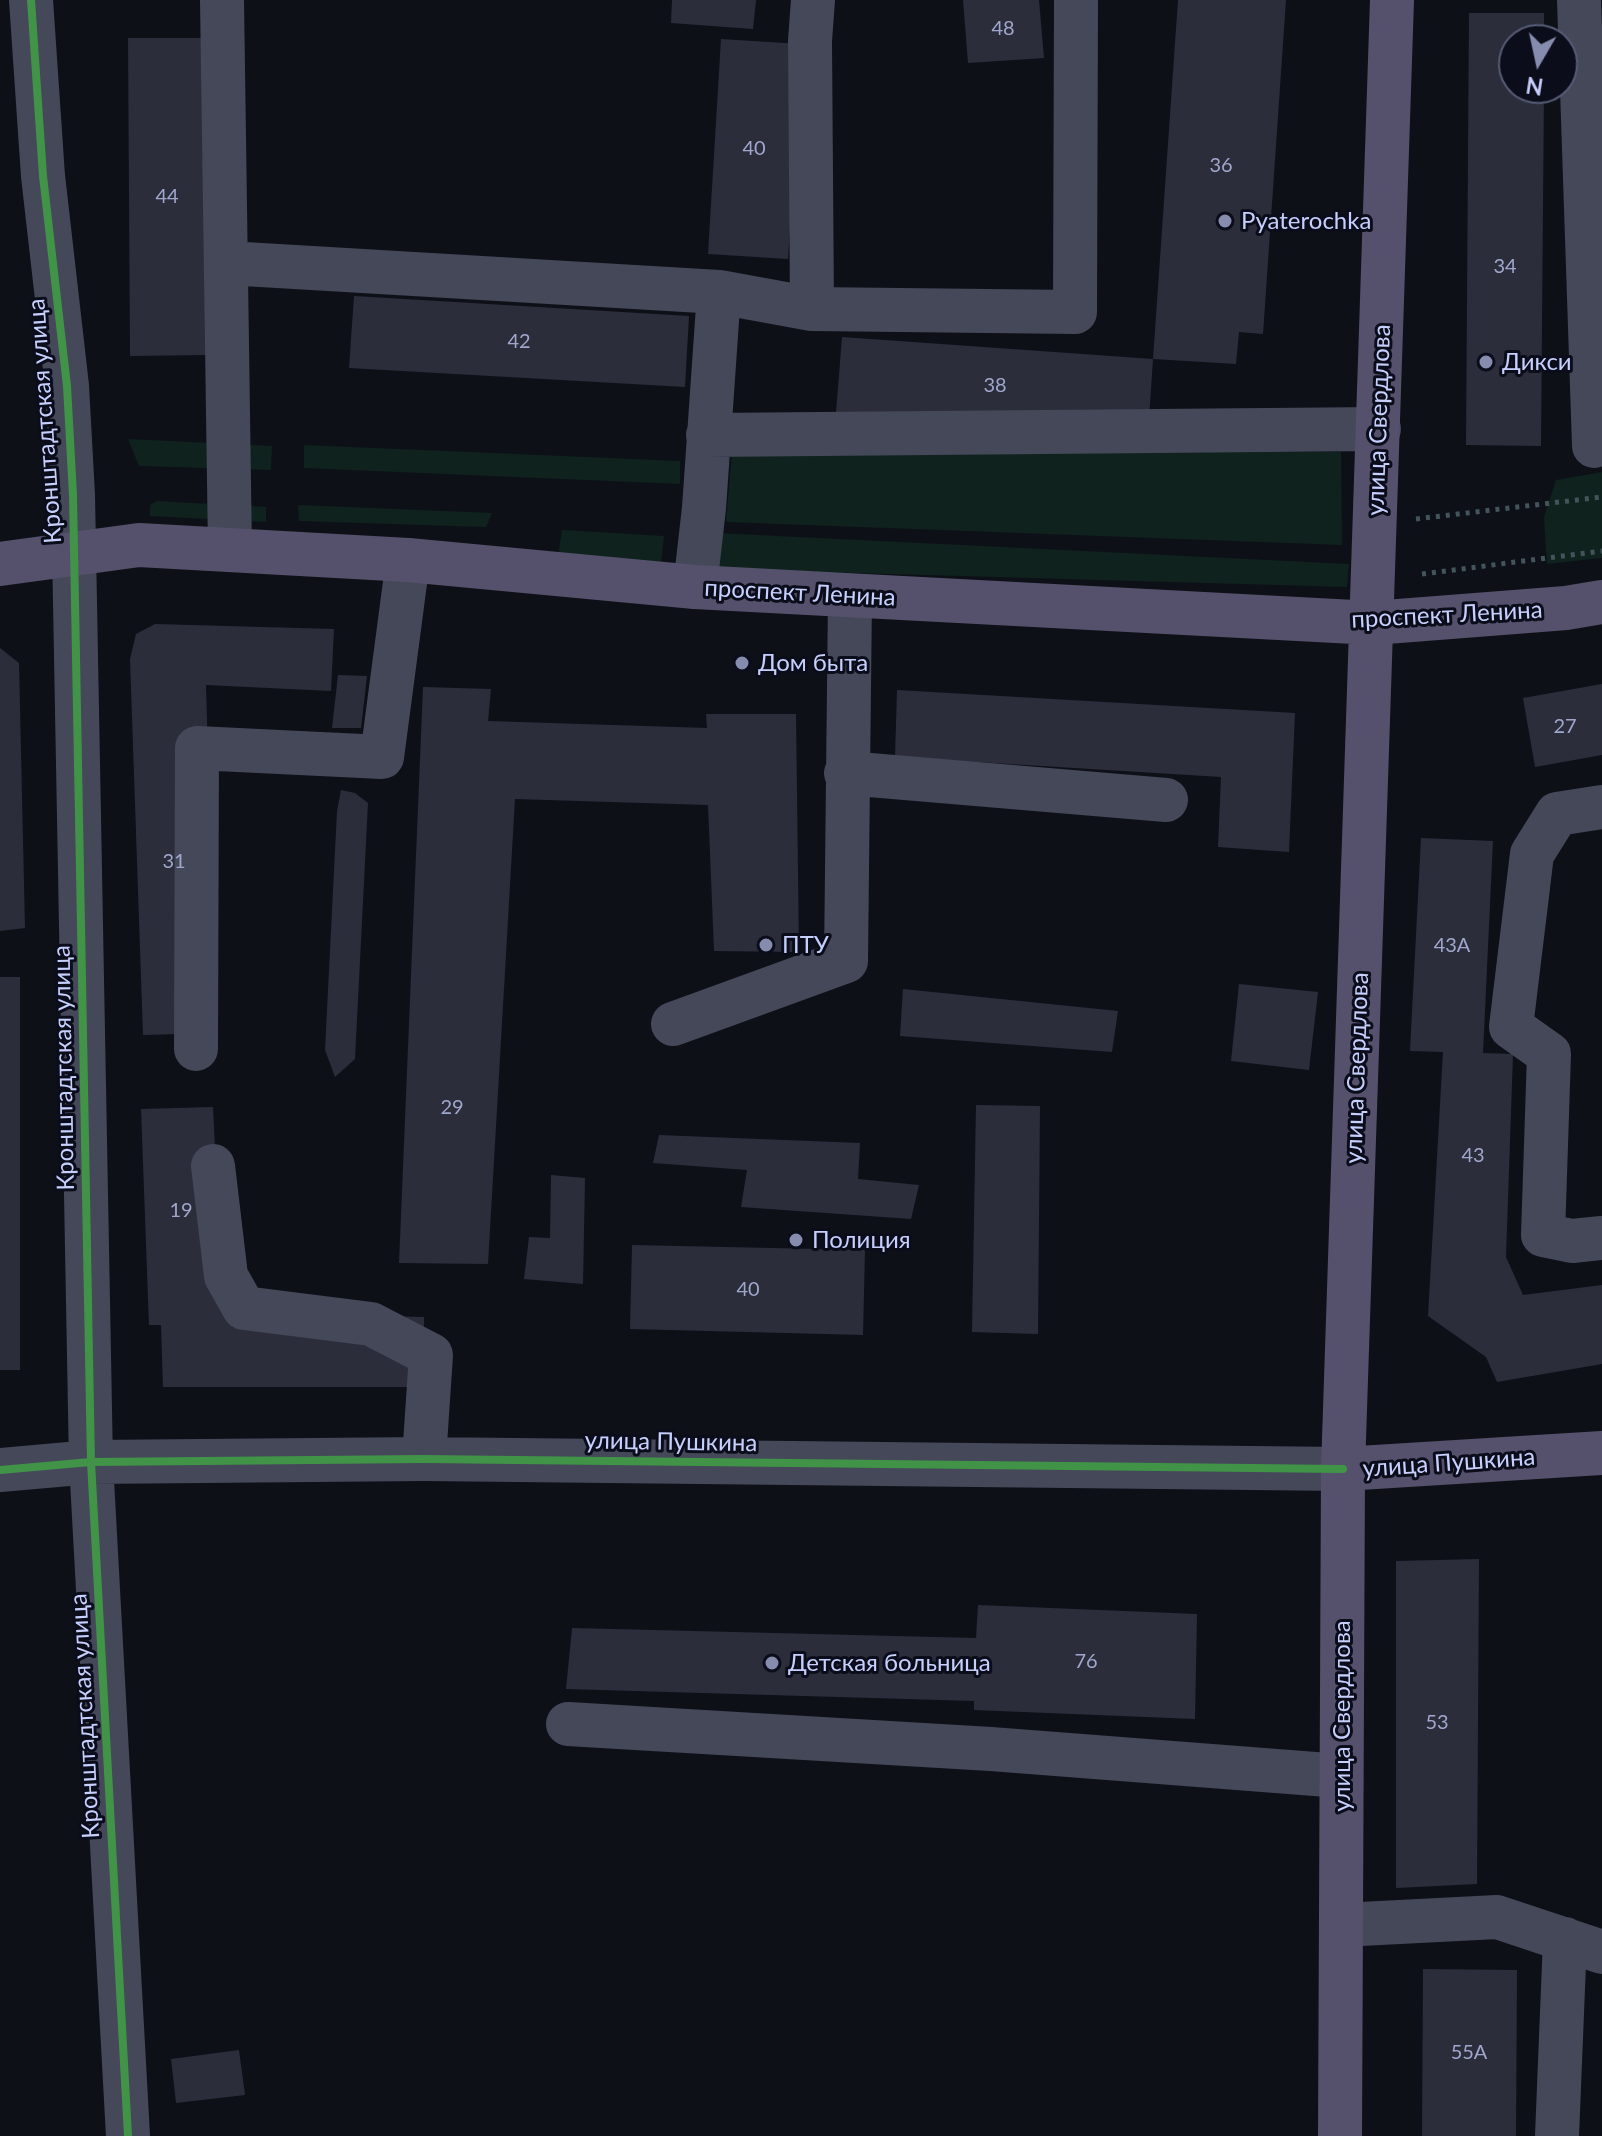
<!DOCTYPE html>
<meta charset="utf-8">
<style>
body{margin:0}
#map{position:relative;width:1602px;height:2136px;overflow:hidden;background:#0e1018;font-family:Lato,sans-serif}
canvas{display:block}
.north{position:absolute;left:1498px;top:24px;width:80px;height:80px;box-sizing:border-box;background:#0b0d1b;border:2px solid #565b75;border-radius:50%;rotate:189deg;font-size:22px;font-weight:700;line-height:32px;text-align:center;color:#c7cffd}
.north::after{content:'';display:block;margin:auto;width:28px;height:36px;background:#868cad;clip-path:polygon(50% 0,100% 100%,50% 72%,0 100%)}
</style>
<div id="map">
<canvas width="1602" height="2136"></canvas>
<div class="north">N</div>
</div>
<script>
const ctx = document.querySelector('canvas').getContext('2d');
ctx.lineJoin = 'round';
function paint(path, color) { ctx.fillStyle = color; ctx.fill(path, 'evenodd'); }
function trace(path, color, width, dash) { ctx.strokeStyle = color; ctx.lineWidth = width; ctx.lineCap = dash ? 'butt' : 'round'; ctx.setLineDash(dash || []); ctx.stroke(path); }
function drawText(font, color, halo, rows, align = 'center') {
  ctx.font = font + ' Lato,sans-serif'; ctx.lineWidth = 6; ctx.setLineDash([]); ctx.textBaseline = 'middle'; ctx.strokeStyle = halo; ctx.fillStyle = color; for (const [text, x, y, turn = 0] of rows) {
    ctx.save(); ctx.translate(x, y); ctx.rotate((+turn || 0) * Math.PI / 180); ctx.textAlign = isNaN(turn) ? turn : align; if (halo) ctx.strokeText(text, 0, 0); ctx.fillText(text, 0, 0); ctx.restore();
  }
}
paint(new Path2D(`
 M128,439L272,446L271,470L139,466Z
 M304,445L680,461V484L304,468Z
 M732,452H1341L1342,545L726,522Z
 M1602,472V558L1547,564L1544,517L1556,480Z
 M157,501L266,507V522L150,516V505Z
 M298,505L492,513L486,527L299,521Z
 M562,530L664,536L661,563L558,556Z
 M717,533L1349,564L1347,587L714,569Z`), '#0f221d');
paint(new Path2D(`
 M672,0H756L753,29L671,23Z
 M963,0H1039L1044,58L968,63Z
 M1178,0H1286L1263,334L1239,332L1236,364L1153,359Z
 M1469,13H1544V40H1514V88H1544L1541,446L1466,445Z
 M128,38H205L206,355L130,356Z
 M721,39L801,44L788,259L708,254Z
 M354,296L689,316L685,387L349,368Z
 M842,337L1153,359L1148,434L836,413Z
 M155,624L334,629L331,691L206,685L216,1033L143,1035L130,659L136,634Z
 M0,648L19,663L25,928L0,931Z
 M338,675L367,676L361,728H332Z
 M1602,684V755L1535,767L1523,698Z
 M423,687L491,689L488,721L707,728L706,714H796L799,952L714,951L708,805L515,799L488,1264L399,1263Z
 M897,690L1295,713L1289,852L1218,847L1221,777L895,757Z
 M341,790L355,793L368,803L355,1059L335,1077L325,1050L337,811Z
 M1421,838L1493,841L1483,1053L1513,1054L1506,1257L1523,1295L1602,1285V1364L1497,1382L1486,1357L1428,1316L1443,1052L1410,1051Z
 M0,977H20V1370H0Z
 M1239,984L1318,992L1309,1070L1231,1061Z
 M903,989L1118,1011L1112,1052L900,1036Z
 M976,1105L1040,1106L1038,1334L972,1332Z
 M213,1107L223,1312L424,1317V1387H163L161,1325H149L141,1109Z
 M659,1135L860,1143L858,1179L919,1185L911,1219L741,1207L747,1170L653,1163Z
 M551,1175L585,1178L583,1284L524,1279L529,1237L550,1238Z
 M632,1245L865,1250L863,1335L630,1329Z
 M1479,1559L1477,1884L1396,1888V1561Z
 M978,1605L1197,1614L1195,1719L974,1710V1701L566,1689L572,1628L976,1638Z
 M1423,1969L1517,1970L1516,2136H1422Z
 M239,2050L245,2095L176,2103L171,2059Z`), '#2b2d3b');
trace(new Path2D(`
 M1416,519L1602,497
 M1422,574L1602,551`), '#43545a', 5, [4, 6]);
trace(new Path2D(`
 M31,0L43,176L67,386L73,495L91,1462L128,2136
 M222,0L230,550
 M1579,0L1594,446
 M227,263L719,292
 M812,309L810,41L813,0
 M708,435L1379,429
 M695,587L704,508L719,292L812,309L1075,312L1076,0
 M846,773L1166,800
 M1602,807L1557,814L1532,854L1511,1027L1549,1054L1543,1235L1572,1241L1602,1238
 M673,1024L846,961L850,596
 M196,1049L197,748L382,757L408,560
 M213,1166L226,1276L244,1308L371,1324L431,1355L424,1459
 M0,1470L91,1462L424,1459L1343,1469
 M568,1724L991,1749L1341,1776
 M1341,1925L1497,1917L1602,1952
 M1557,2136L1565,1939`), '#444859', 44);
trace(new Path2D(`
 M0,564L139,545L408,560L695,587L1373,623L1566,608L1602,602
 M1343,1469L1602,1453
 M1340,2136L1343,1469L1392,0`), '#55516c', 44);
trace(new Path2D(`
 M31,0L43,176L67,386L73,495L91,1462L128,2136
 M0,1470L91,1462L424,1459L1343,1469`), '#419447', 8);
for (const [x, y, r, color] of [
 [1225,221,8,"#868cad"],
 [1486,362,8,"#868cad"],
 [742,663,8,"#868cad"],
 [766,945,8,"#868cad"],
 [796,1240,8,"#868cad"],
 [772,1663,8,"#868cad"]
]) { const dot = new Path2D(); dot.arc(x, y, r, 0, 2 * Math.PI); ctx.fillStyle = color; ctx.fill(dot); trace(dot, '#0b0d1b', 3); }
drawText('20px', '#a0a6cc', null, [
 ["48",1003,29],
 ["40",754,149],
 ["36",1221,166],
 ["44",167,197],
 ["34",1505,267],
 ["42",519,342],
 ["38",995,386],
 ["27",1565,727],
 ["31",174,862],
 ["43А",1452,946],
 ["29",452,1108],
 ["43",1473,1156],
 ["19",181,1211],
 ["40",748,1290],
 ["76",1086,1662],
 ["53",1437,1723],
 ["55А",1469,2053]
]);
drawText('24px', '#c7cffd', '#0b0d1b', [
 ["Pyaterochka",1241,221],
 ["Дикси",1502,362],
 ["Дом быта",758,663],
 ["ПТУ",782,945],
 ["Полиция",812,1240],
 ["Детская больница",788,1663]
], 'left');
drawText('24px', '#c7cffd', '#0b0d1b', [
 ["улица Свердлова",1379,420,-88],
 ["Кронштадтская улица",45,421,-94],
 ["проспект Ленина",800,593,3],
 ["проспект Ленина",1447,615,-3],
 ["Кронштадтская улица",64,1068,-91],
 ["улица Свердлова",1357,1068,-88],
 ["улица Пушкина",671,1442,1],
 ["улица Пушкина",1449,1463,-4],
 ["Кронштадтская улица",85,1716,-93],
 ["улица Свердлова",1342,1716,-90]
]);
</script>
